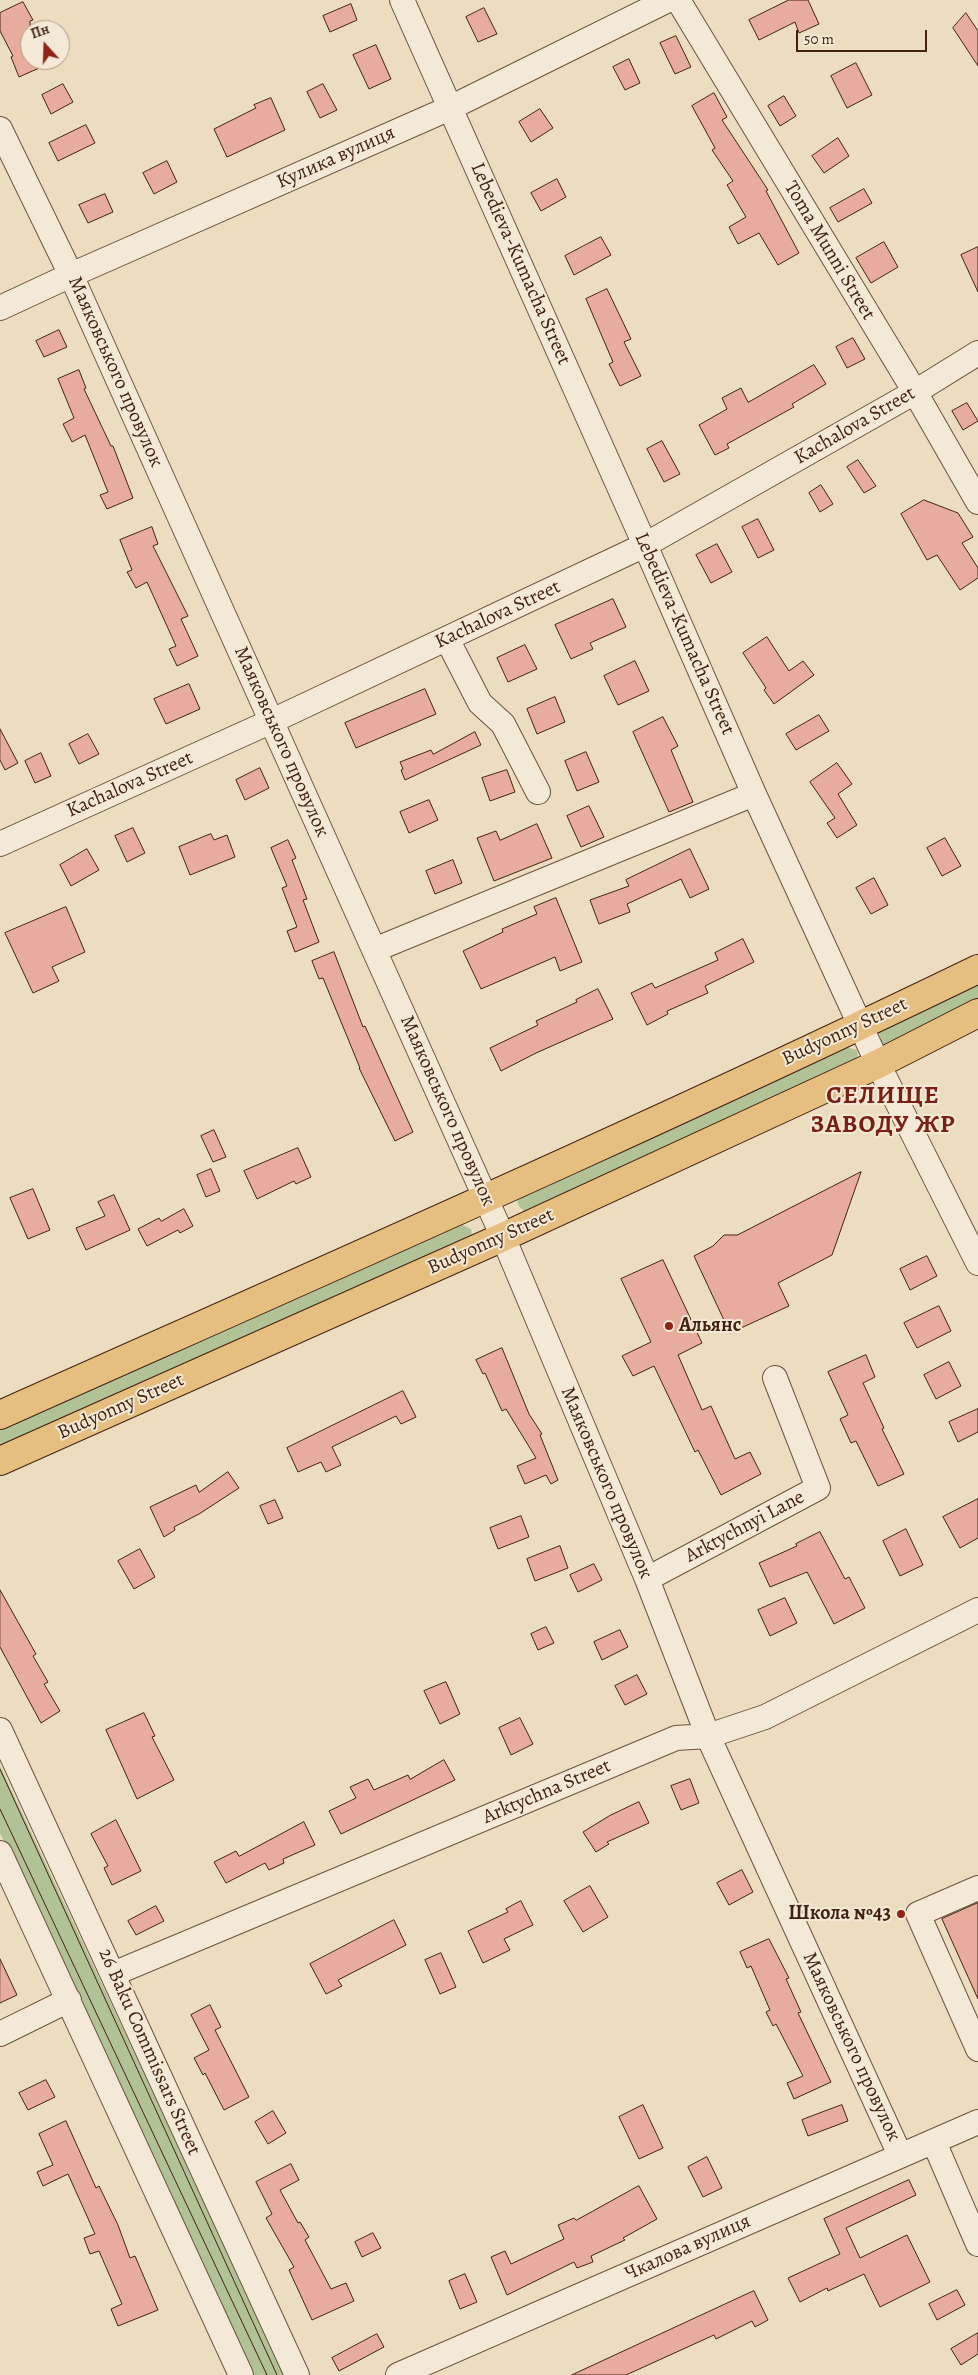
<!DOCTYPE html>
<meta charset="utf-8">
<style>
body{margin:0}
#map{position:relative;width:978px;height:2375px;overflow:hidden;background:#ecddc0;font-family:Alegreya,serif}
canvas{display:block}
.north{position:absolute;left:20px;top:20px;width:50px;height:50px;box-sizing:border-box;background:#f3e9d6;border:1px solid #ad9a87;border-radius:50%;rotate:340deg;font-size:14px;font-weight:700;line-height:20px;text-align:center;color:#432310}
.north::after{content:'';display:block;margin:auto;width:18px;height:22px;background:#8f2418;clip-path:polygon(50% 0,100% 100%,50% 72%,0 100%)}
.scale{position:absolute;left:796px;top:30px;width:131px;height:22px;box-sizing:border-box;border:2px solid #432310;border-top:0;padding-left:6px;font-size:15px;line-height:18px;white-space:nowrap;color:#432310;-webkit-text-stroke:4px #f3e9d6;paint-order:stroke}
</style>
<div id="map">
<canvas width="978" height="2375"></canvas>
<div class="north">Пн</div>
<div class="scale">50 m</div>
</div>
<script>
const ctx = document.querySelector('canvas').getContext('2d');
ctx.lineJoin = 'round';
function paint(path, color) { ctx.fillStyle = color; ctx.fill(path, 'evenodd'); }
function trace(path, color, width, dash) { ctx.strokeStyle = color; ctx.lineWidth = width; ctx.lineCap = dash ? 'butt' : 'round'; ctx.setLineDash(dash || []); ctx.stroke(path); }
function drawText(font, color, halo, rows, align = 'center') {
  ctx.font = font + ' Alegreya,serif'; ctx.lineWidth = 4; ctx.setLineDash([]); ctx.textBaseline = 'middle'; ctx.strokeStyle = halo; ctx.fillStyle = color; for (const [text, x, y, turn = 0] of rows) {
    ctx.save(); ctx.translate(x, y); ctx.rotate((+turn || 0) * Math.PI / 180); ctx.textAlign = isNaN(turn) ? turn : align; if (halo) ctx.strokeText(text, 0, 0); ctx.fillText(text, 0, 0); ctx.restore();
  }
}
paint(new Path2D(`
 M978,981V1001L888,1047L882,1046L879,1032L884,1025Z
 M846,1047L857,1050L858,1058L855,1063L530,1213C522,1211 518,1207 517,1199Z
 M461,1224L471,1229L472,1236L0,1449V1427Z
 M0,1766L285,2375H252L0,1833Z`), '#b2c297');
const building = new Path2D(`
 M789,0H808L819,24L799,33L795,22L759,40L749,20Z
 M23,2L33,20L30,21V60H57L19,77L11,57L13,56L0,31V13Z
 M351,4L357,20L330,32L323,16Z
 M484,8L497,34L478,42L466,17Z
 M966,13L978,31V66L953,28Z
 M676,36L691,67L675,74L660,43Z
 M376,45L391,79L369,89L353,55Z
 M629,59L640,83L625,90L613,67Z
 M856,63L872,95L847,108L831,76Z
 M63,84L73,102L51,114L42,95Z
 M323,84L337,110L320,118L307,92Z
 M714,93L727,117L722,120L768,190L766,191L799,253L778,265L759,233L738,244L729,227L746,217L727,185L733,181L712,150L715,148L692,106Z
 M784,96L796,116L780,126L768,106Z
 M271,98L285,130L227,157L214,129L256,108L254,105Z
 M540,109L553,128L531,142L519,122Z
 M86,125L95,143L58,161L49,143Z
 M838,138L849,156L824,173L812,156Z
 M167,161L177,182L154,194L143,173Z
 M557,179L566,197L541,211L531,193Z
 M864,189L872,203L838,222L830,208Z
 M105,194L113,212L88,223L79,205Z
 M601,237L611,255L574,275L565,256Z
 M884,242L898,267L871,283L856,258Z
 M978,247V292L961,255Z
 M607,289L631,339L624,342L641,376L620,386L609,364L613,362L586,299Z
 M59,330L67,347L44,357L36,341Z
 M853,338L865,359L847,368L836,347Z
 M814,365L826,384L792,404L794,407L727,444L729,448L715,455L699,425L727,409L722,398L741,388L748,402Z
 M79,370L86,388L84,389L111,446H113L133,498L107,509L100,495L108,492L85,435L72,442L63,424L74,418L58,379Z
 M967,403L978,421L963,430L952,411Z
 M662,441L680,474L664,482L647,449Z
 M858,460L876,486L864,493L847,467Z
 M821,485L833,504L820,512L809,493Z
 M924,500L958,513L973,537L962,543L978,568V578L960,590L937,555L927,560L901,514Z
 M758,519L774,550L758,558L742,527Z
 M152,527L158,544L153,546L188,616L181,619L198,656L177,666L169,649L176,646L147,582L136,588L127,572L132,570L120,540Z
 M717,544L732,572L711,583L696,555Z
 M613,599L626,627L590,643L593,649L571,659L555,625Z
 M767,637L789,671L803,661L814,675L774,704L764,690L766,688L743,653Z
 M525,645L537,669L508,682L497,658Z
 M635,661L649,691L618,705L604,676Z
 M189,684L200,709L166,724L154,699Z
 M425,689L436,714L356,748L345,723Z
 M555,697L565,722L537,734L527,709Z
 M819,715L829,731L796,750L786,734Z
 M663,717L678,746L671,750L693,802L669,812L633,732Z
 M0,729L18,763L5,770L0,760Z
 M475,732L481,745L405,780L401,770L403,769L400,762L431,750L433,754Z
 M88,734L99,754L79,764L69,744Z
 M586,752L599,782L577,791L565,761Z
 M41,753L51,776L35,783L25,761Z
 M837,763L852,784L838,794L857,825L837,838L827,823L835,818L810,782Z
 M260,768L269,788L245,800L236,780Z
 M507,770L515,792L490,801L482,778Z
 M429,800L438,820L409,833L400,812Z
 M589,806L604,837L581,847L567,816Z
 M537,824L552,858L494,881L477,838L496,831L500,840Z
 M133,828L145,853L127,862L115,836Z
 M211,834L214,840L227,835L235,857L190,875L179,847Z
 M945,838L961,866L942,876L927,848Z
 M288,840L296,858L292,860L307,899L303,900L319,942L295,952L287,931L297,927L282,888L287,886L271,848Z
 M87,849L99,870L71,886L60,865Z
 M690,849L709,889L690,898L681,879L627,904L630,912L599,924L590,900L629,886L626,880Z
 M453,860L462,883L435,894L426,871Z
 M874,878L888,905L871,914L856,888Z
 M556,898L582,962L560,971L555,957L481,989L463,951L503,932L502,929L537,914L534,907Z
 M66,907L85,952L52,967L59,981L33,993L5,933Z
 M743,939L754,962L705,986L708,993L667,1011L668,1014L647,1025L631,993L652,983L655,988L718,960L715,953Z
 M334,952L363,1027L365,1026L413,1132L395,1141L359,1068H360L323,978L319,979L312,961Z
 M598,989L613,1019L536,1053L501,1071L490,1048L538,1025L536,1021L577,1002L576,1000Z
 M214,1130L226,1157L213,1162L201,1136Z
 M298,1148L311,1177L296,1184L294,1181L257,1199L244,1171Z
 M211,1169L220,1191L206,1197L197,1175Z
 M861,1172L832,1255L778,1283L789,1306L730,1333L694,1256L713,1246L724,1235H737Z
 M33,1189L50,1230L28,1239L10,1198Z
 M114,1195L130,1230L86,1250L76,1228L105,1216L98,1202Z
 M184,1209L193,1226L180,1233L178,1230L147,1246L138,1229L159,1218L161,1221Z
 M927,1256L937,1276L910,1290L900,1269Z
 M663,1260L702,1343L678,1355L702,1410L711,1406L735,1459L750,1452L761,1474L721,1495L698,1450L695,1452L654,1366L633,1376L622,1356L651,1342L621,1279Z
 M939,1306L951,1331L917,1348L904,1323Z
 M502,1348L529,1414L542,1434L540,1435L558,1480L551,1484L546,1475L525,1484L517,1466L536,1458L506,1409L502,1411L485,1373L483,1374L476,1360Z
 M866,1355L875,1377L863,1383L884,1428L882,1429L904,1474L878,1486L856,1441L851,1443L840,1419L848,1415L828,1372Z
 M949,1362L961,1386L936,1399L924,1375Z
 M403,1391L416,1417L401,1424L396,1416L332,1447L341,1465L326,1472L321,1462L298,1472L287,1448Z
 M978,1409V1432L958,1442L949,1422Z
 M228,1472L239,1488L199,1514L174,1527L175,1530L164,1537L150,1507L196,1485L199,1492Z
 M978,1499V1538L960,1548L943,1517Z
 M275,1500L283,1518L268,1524L260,1506Z
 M521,1516L529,1537L498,1549L490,1528Z
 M906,1529L923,1565L900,1576L883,1541Z
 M820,1532L845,1579L849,1577L865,1608L834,1624L807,1572L770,1587L759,1563L797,1546L796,1544Z
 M560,1546L568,1568L535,1581L527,1559Z
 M140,1549L155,1577L134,1589L118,1561Z
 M594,1564L602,1580L578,1592L570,1575Z
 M0,1590L36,1654L33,1656L48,1682L44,1684L60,1711L41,1723L0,1647Z
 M785,1598L797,1623L770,1636L758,1610Z
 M546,1627L554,1643L538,1650L531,1634Z
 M620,1630L628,1647L602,1660L594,1642Z
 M637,1675L647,1694L625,1705L615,1686Z
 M446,1682L460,1714L440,1724L424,1691Z
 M144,1713L155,1736L152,1737L174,1780L137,1799L106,1730Z
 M520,1718L533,1744L511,1755L499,1728Z
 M444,1760L455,1780L341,1834L329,1811L356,1798L350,1787L368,1779L374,1790L408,1775L410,1779Z
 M690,1779L699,1803L681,1810L671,1786Z
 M639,1802L649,1823L607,1842L609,1844L596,1852L583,1832L609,1816Z
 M116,1820L141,1871L112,1885L104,1868L108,1866L91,1834Z
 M304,1822L315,1845L283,1859L284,1863L269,1870L265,1863L226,1883L214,1862L236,1851L239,1856Z
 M742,1870L753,1892L729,1905L717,1883Z
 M590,1886L608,1917L583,1932L564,1901Z
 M521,1901L533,1925L504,1939L510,1950L483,1963L468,1931L508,1912L506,1909Z
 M978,1903V1999L942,1919Z
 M156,1906L164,1921L136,1935L128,1921Z
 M394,1920L406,1945L338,1980L342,1986L326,1994L310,1964Z
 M769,1939L789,1978L786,1979L801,2012L798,2013L831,2082L794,2099L787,2083L803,2076L776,2024L773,2026L766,2012L770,2010L751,1966L747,1968L740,1952Z
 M441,1953L456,1987L440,1994L425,1960Z
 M0,1959L17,1995L0,2003Z
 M210,2005L221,2027L215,2030L249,2097L224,2110L205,2073L203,2075L194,2058L209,2050L191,2015Z
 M46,2080L55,2097L28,2110L19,2093Z
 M643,2105L663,2148L639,2159L619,2117Z
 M842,2105L848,2121L808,2136L802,2120Z
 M273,2111L286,2133L268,2144L255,2122Z
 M66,2121L96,2188L99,2186L118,2225L130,2258L135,2256L158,2310L118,2326L111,2309L122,2304L99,2251L90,2254L84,2238L95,2234L68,2174L43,2186L37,2172L53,2165L39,2134Z
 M707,2157L722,2188L703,2197L688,2167Z
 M291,2164L299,2180L280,2190L298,2223L300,2222L309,2237L305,2240L331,2289L346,2283L354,2301L312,2320L289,2270L294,2267L266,2218L272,2214L256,2182Z
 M909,2180L916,2195L846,2228L860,2258L907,2235L930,2282L880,2307L864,2274L828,2291L827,2288L800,2302L788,2278L840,2254L824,2219Z
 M639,2186L657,2219L623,2238L625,2240L591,2256L593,2262L577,2268L574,2262L507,2295L491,2257L505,2251L511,2264L564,2239L558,2225L574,2218L576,2220Z
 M373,2233L381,2248L362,2257L355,2242Z
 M465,2274L477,2302L460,2309L449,2281Z
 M957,2290L965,2305L937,2320L929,2304Z
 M754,2291L768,2320L755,2327L752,2321L716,2339L714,2335L626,2375H572Z
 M978,2333V2354L961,2365L951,2349Z
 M377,2334L384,2347L339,2371L332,2358Z`);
paint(building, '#e7ac9b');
trace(building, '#432310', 1);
const minor = new Path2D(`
 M402,0L645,545L754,794L878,1064L978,1263
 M678,0L915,392L978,502
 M0,129L71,275L503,1237L647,1579L708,1736L900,2155
 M0,308L71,275L450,108L668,0
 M447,639L480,703L503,724L538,792
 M0,844L272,721L645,545L915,392L978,353
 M374,950L754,794
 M647,1579L818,1488L775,1378
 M0,1730L297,2375
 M0,1853L241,2375
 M978,1888L918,1914L978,2049
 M113,1974L676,1738L708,1736L765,1717L978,1610
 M0,2034L69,2000
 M934,2142L978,2244
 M398,2375L978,2122`);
const major = new Path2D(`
 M0,1415C327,1269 656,1125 978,969
 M0,1461L503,1237L878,1064L978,1013`);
trace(minor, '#6d523c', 26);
trace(major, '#432310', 30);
trace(minor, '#f3e9d6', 24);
trace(major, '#e6be80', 28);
trace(new Path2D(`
 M0,1769L277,2375
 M0,1809L267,2375`), '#432310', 1);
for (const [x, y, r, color] of [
 [669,1326,5,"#8f2418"],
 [901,1914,5,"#8f2418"]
]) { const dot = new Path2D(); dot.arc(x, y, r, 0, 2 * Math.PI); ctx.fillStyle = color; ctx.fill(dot); trace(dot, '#f3e9d6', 2); }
drawText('20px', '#432310', '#f3e9d6', [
 ["Кулика вулиця",336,158,-24],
 ["Toma Munni Street",829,251,59],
 ["Lebedieva-Kumacha Street",520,264,66],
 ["Маяковського провулок",115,372,66],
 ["Kachalova Street",855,426,-30],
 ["Kachalova Street",498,615,-25],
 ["Lebedieva-Kumacha Street",684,634,66],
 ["Маяковського провулок",281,742,66],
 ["Kachalova Street",130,785,-24],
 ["Budyonny Street",845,1032,-25],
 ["Маяковського провулок",447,1111,66],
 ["Budyonny Street",491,1242,-24],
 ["Budyonny Street",121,1407,-24],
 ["Маяковського провулок",606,1483,67],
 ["Arktychnyi Lane",745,1527,-28],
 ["Arktychna Street",547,1792,-23],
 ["Маяковського провулок",851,2047,65],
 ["26 Baku Commissars Street",149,2052,66],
 ["Чкалова вулиця",688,2248,-24]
]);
drawText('bold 20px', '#432310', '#f3e9d6', [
 ["Альянс",679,1326],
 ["Школа №43",891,1914,"right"]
], 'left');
ctx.letterSpacing = '1px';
drawText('bold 25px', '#7a1f14', '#f3e9d6', [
 ["СЕЛИЩЕ",883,1097],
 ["ЗАВОДУ ЖР",883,1126]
]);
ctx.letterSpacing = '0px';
</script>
